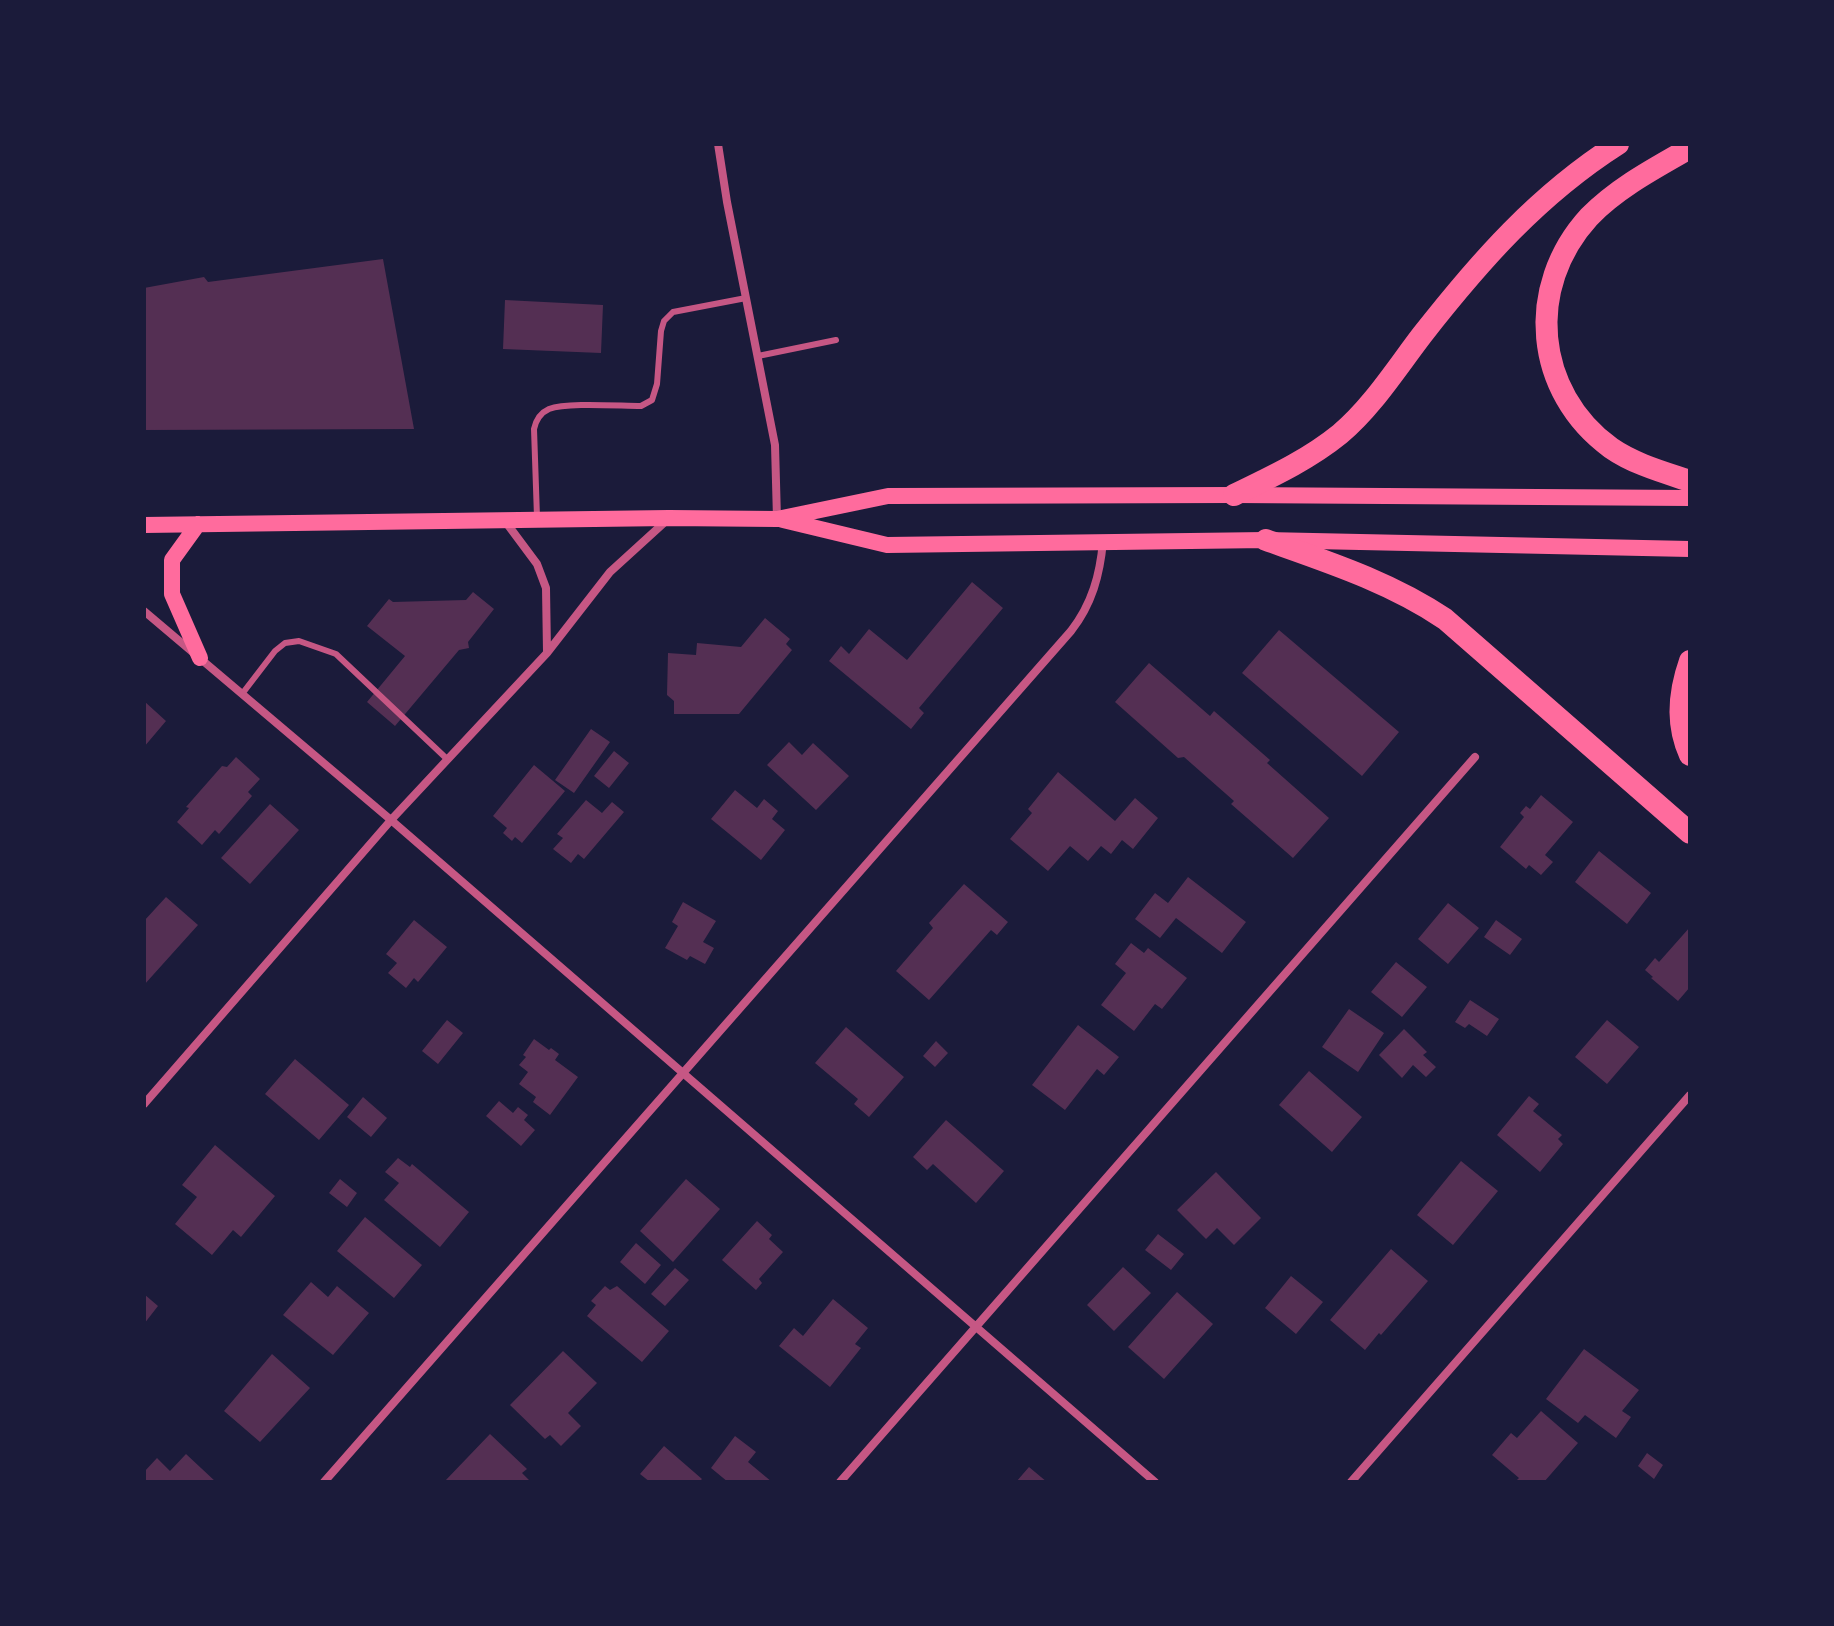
<!DOCTYPE html>
<style>
body{margin:0}
#map{position:relative;width:1834px;height:1626px;overflow:hidden;background:#1b1b3a;font-family:"Libre Baskerville",serif}
canvas{display:block}
.frame{position:absolute;inset:0;border:146px solid #1b1b3a;pointer-events:none}
</style>
<div id="map">
<canvas width="1834" height="1626"></canvas>
<div class="frame"></div>
</div>
<script>
const ctx = document.querySelector('canvas').getContext('2d');
ctx.lineJoin = 'round';
function paint(path, color) { ctx.fillStyle = color; ctx.fill(path, 'evenodd'); }
function trace(path, color, width, dash) { ctx.strokeStyle = color; ctx.lineWidth = width; ctx.lineCap = dash ? 'butt' : 'round'; ctx.setLineDash(dash || []); ctx.stroke(path); }
paint(new Path2D(`
 M383,259L414,429L144,430V288L204,277L208,282Z
 M505,300L603,305L601,353L503,349Z
 M972,582L1003,608L919,708L924,713L911,729L829,661L841,646L849,654L869,629L907,660Z
 M473,592L494,609L468,642L469,648L459,650L395,726L367,702L405,656L367,626L389,599L393,602L466,600Z
 M765,618L790,639L786,644L792,650L739,714H674V701L667,695L668,653L696,655L697,643L741,647Z
 M1279,630L1399,732L1362,776L1242,673Z
 M1149,663L1210,716L1214,711L1270,760L1267,763L1329,818L1293,858L1231,804L1234,801L1184,757L1178,758L1115,702Z
 M144,701L166,721L144,747Z
 M591,729L610,742L574,793L555,780Z
 M789,742L802,755L813,743L849,776L816,810L767,765Z
 M614,751L629,763L609,788L594,776Z
 M236,757L260,779L248,792L252,796L219,834L215,830L202,845L177,822L189,808L186,807L222,766L227,767Z
 M534,765L565,791L522,843L515,837L512,841L503,833L507,828L493,816Z
 M1058,772L1115,821L1135,798L1158,818L1133,849L1122,840L1111,854L1101,846L1088,861L1070,846L1048,871L1010,839L1032,813L1028,809Z
 M735,790L757,808L764,799L778,811L772,819L785,830L761,860L711,819Z
 M1541,795L1573,822L1545,855L1553,862L1541,875L1529,865L1526,869L1500,847L1524,817L1520,813L1526,806L1530,809Z
 M586,800L602,813L612,802L624,812L584,859L578,854L571,863L553,849L563,838L557,834Z
 M270,804L299,830L250,884L221,858Z
 M1599,851L1651,893L1627,924L1575,882Z
 M1188,877L1246,922L1222,953L1176,918L1160,938L1135,919L1155,893L1168,903Z
 M964,884L1008,922L997,935L991,930L929,1000L896,971L933,928L929,923Z
 M166,897L198,925L144,985V921Z
 M683,902L716,921L703,942L714,948L705,964L690,956L687,960L665,948L678,926L672,922Z
 M1448,903L1479,928L1448,964L1418,939Z
 M414,920L447,947L418,982L414,978L406,988L388,973L397,963L386,954Z
 M1496,920L1522,939L1510,955L1484,937Z
 M1690,927V987L1678,1001L1651,978L1653,977L1645,970L1655,958L1659,962Z
 M1131,943L1144,953L1148,948L1187,978L1162,1009L1155,1004L1134,1031L1101,1005L1126,973L1115,964Z
 M1396,962L1427,987L1402,1017L1371,992Z
 M1470,1000L1499,1019L1487,1036L1469,1024L1465,1028L1455,1022Z
 M1349,1009L1384,1033L1358,1072L1322,1047Z
 M447,1020L463,1033L438,1064L422,1051Z
 M1607,1020L1639,1047L1607,1084L1575,1057Z
 M1078,1025L1119,1057L1104,1075L1097,1069L1065,1110L1032,1085Z
 M846,1027L904,1077L869,1117L854,1104L858,1099L815,1063Z
 M1404,1029L1427,1052L1423,1055L1436,1067L1426,1077L1413,1065L1402,1078L1379,1055Z
 M534,1039L549,1050L551,1048L559,1054L555,1060L578,1077L550,1115L533,1102L536,1097L519,1084L528,1072L519,1065L526,1057L523,1055Z
 M936,1041L948,1053L935,1067L923,1056Z
 M295,1059L349,1105L319,1140L265,1094Z
 M1309,1071L1362,1117L1332,1152L1279,1105Z
 M1529,1096L1539,1104L1533,1111L1562,1135L1558,1139L1563,1144L1540,1172L1497,1135Z
 M363,1097L387,1118L371,1137L347,1117Z
 M499,1101L513,1113L518,1107L528,1115L524,1120L535,1130L521,1146L486,1116Z
 M946,1120L1004,1171L976,1203L933,1164L927,1170L913,1157Z
 M215,1145L275,1196L241,1237L233,1230L212,1255L175,1224L197,1197L182,1185Z
 M398,1158L410,1167L412,1164L469,1212L440,1247L384,1200L399,1183L385,1172Z
 M1461,1161L1498,1191L1453,1245L1417,1215Z
 M1216,1172L1261,1218L1234,1245L1217,1228L1206,1239L1177,1210Z
 M340,1179L357,1193L347,1207L329,1193Z
 M686,1179L720,1209L673,1262L640,1231Z
 M365,1217L422,1265L394,1298L337,1251Z
 M757,1221L772,1235L769,1239L783,1252L759,1279L762,1283L756,1290L722,1260Z
 M1158,1234L1184,1254L1171,1270L1145,1250Z
 M636,1243L661,1265L645,1284L620,1262Z
 M1391,1249L1428,1281L1381,1335L1379,1333L1365,1350L1330,1320Z
 M1123,1267L1151,1293L1114,1331L1087,1305Z
 M675,1268L689,1280L665,1306L651,1294Z
 M1291,1276L1323,1302L1296,1334L1265,1308Z
 M311,1282L328,1297L337,1286L369,1313L333,1355L283,1315Z
 M605,1286L610,1290L617,1286L669,1331L642,1362L587,1316L596,1305L591,1301Z
 M1177,1292L1213,1324L1164,1379L1128,1347Z
 M144,1294L158,1306L144,1324Z
 M833,1299L868,1328L855,1344L861,1348L830,1387L779,1346L794,1328L803,1336Z
 M1584,1349L1639,1390L1622,1411L1631,1417L1616,1438L1585,1415L1578,1423L1546,1399Z
 M563,1351L597,1383L568,1413L581,1426L561,1446L550,1435L545,1439L510,1405Z
 M272,1354L310,1388L260,1442L224,1411Z
 M1541,1411L1578,1443L1544,1482H1515L1519,1478L1492,1455L1511,1433L1517,1438Z
 M490,1434L527,1469L522,1473L531,1482H444Z
 M735,1436L756,1452L748,1462L772,1482H728L711,1468Z
 M664,1446L702,1479L699,1482H650L640,1474Z
 M1647,1453L1663,1465L1654,1479L1638,1466Z
 M186,1454L216,1482H148L144,1478V1472L157,1458L170,1471Z
 M1029,1467L1047,1482H1016Z`), '#542f53');
trace(new Path2D(`
 M758,356L836,340
 M537,517L534,429C536,420 540,413 549,409C567,402 619,406 641,406L652,400L657,384L661,331L664,321L673,312L746,298
 M242,694L275,651L285,643L299,641L336,654L447,759`), '#c65784', 6);
trace(new Path2D(`
 M718,144L727,202L775,445L777,519
 M505,521L537,564L546,588L547,652
 M144,611L391,820L1155,1482
 M144,1104L391,820L547,653L610,572L666,521
 M324,1482L1071,631C1092,604 1100,575 1103,541
 M840,1482L1475,757
 M1351,1482L1690,1095`), '#c65784', 8);
trace(new Path2D(`
 M783,520L887,545L1266,540L1690,549
 M198,524L172,560V594L200,658
 M144,525L669,518L777,519L888,496L1234,495L1690,498`), '#ff6b9d', 16);
trace(new Path2D(`
 M1690,148C1655,168 1617,188 1589,217C1525,287 1534,392 1611,448C1634,464 1663,472 1690,481
 M1234,495C1271,477 1308,460 1340,434C1372,407 1396,369 1422,335C1480,261 1538,195 1618,144
 M1266,540C1328,562 1390,582 1445,619L1690,833
 M1690,661C1679,692 1676,725 1690,755`), '#ff6b9d', 22);
</script>
